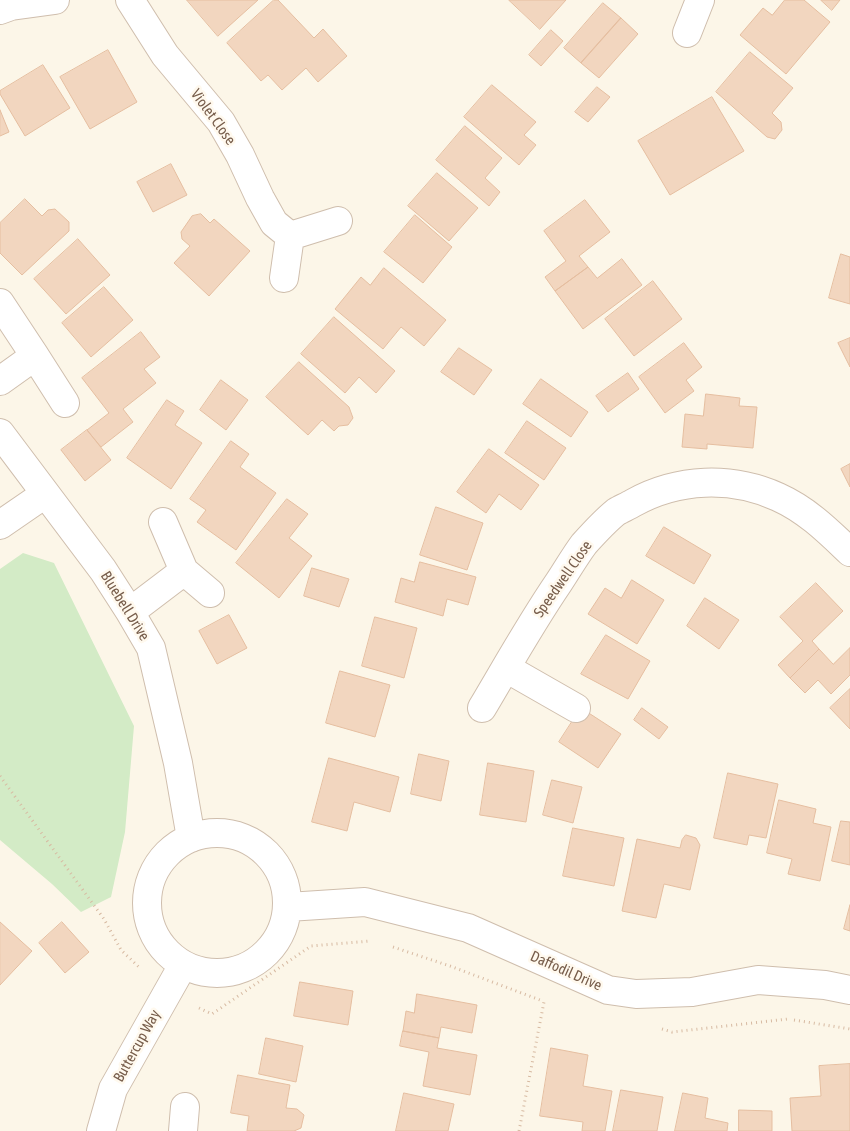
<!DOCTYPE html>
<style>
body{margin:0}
canvas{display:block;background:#fcf6e8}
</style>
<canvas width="850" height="1131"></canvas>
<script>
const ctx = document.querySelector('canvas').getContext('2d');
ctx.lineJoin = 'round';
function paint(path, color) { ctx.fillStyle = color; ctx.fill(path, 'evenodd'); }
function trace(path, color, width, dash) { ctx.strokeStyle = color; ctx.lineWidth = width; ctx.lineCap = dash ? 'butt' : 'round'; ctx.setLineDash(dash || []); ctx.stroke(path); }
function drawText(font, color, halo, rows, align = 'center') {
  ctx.font = font + ' "Asap Condensed",sans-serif'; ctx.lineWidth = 5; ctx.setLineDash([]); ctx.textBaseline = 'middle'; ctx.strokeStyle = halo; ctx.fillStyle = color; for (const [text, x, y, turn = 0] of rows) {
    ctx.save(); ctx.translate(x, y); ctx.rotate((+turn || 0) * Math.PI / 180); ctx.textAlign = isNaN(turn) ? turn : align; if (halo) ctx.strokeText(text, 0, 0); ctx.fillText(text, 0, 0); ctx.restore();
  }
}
paint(new Path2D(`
 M23,553L54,563L134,726L125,832L111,897L81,912L52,884L0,840V569Z`), '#d3ebc6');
const building = new Path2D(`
 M187,0H258L218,36Z
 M274,0H278L314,38L323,29L347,56L318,82L306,68L282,90L268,75L261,81L227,43Z
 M509,0H566L540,29Z
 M785,0H804L830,22L786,74L740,35L763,8L772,15Z
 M821,0H840L832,10Z
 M603,3L621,18L581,63L564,48Z
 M621,18L638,34L599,78L581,63Z
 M551,30L563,41L541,66L529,55Z
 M108,50L137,102L90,129L60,77Z
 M750,52L793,88L772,113L781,122L782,130L775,139L767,137L716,92Z
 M43,65L70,108L25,136L0,94V91Z
 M492,85L536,122L524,135L536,145L519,165L464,117Z
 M597,87L610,97L588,122L575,112Z
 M712,97L744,151L670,195L638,141Z
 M0,110L9,132L0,136Z
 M465,126L502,158L485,178L500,192L489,206L436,160Z
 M171,164L187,195L153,212L137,182Z
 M437,173L478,208L449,241L408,206Z
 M25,199L42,216L48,210L55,209L69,222V231L22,275L0,253V223Z
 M585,200L610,232L579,256L588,267L555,291L545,277L566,261L544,231Z
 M201,214L210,223L214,219L250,251L209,296L174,263L190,246L182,239L181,232L192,216Z
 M415,215L452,247L423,283L384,252Z
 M78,239L110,275L66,314L34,279Z
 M841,254L850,257V304L829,298Z
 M622,259L642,285L583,329L555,291L588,267L597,278Z
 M384,268L446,320L424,346L401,327L383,349L335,309L361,277L370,285Z
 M653,281L682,319L634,356L605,319Z
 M104,287L133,320L91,357L62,323Z
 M334,317L395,371L376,393L359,377L345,393L301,354Z
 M141,332L160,357L144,369L156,383L123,409L133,422L101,447L87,430L109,413L82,378Z
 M850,338V367L838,343Z
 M684,343L702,367L686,380L694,391L665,413L639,377Z
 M459,348L492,370L474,395L441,372Z
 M299,362L349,407L353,418L348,425L339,426L334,431L322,420L308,435L266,397Z
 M628,373L639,389L608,412L596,396Z
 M541,379L588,412L571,437L523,404Z
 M221,380L248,400L226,430L200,410Z
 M706,394L740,398L739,406L757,407L753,448L707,444V449L682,447L685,414L703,416Z
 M167,400L184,411L175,425L202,443L171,489L127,458Z
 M527,421L566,448L544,480L505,453Z
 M87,430L111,460L85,481L61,450Z
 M231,441L249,454L240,467L276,493L236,550L197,522L206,510L190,499Z
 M489,449L539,485L521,510L499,494L486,513L457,492Z
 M850,464V487L841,469Z
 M287,499L308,514L289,538L312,556L279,598L236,563Z
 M436,507L483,523L467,570L420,555Z
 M664,527L711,555L694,584L646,556Z
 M420,562L476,577L468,605L447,599L443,616L395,602L401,578L414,582Z
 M312,568L349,579L339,607L304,596Z
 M632,580L664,600L637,644L588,614L605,588L621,598Z
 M816,583L843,611L812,641L819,649L790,678L778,665L803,641L780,617Z
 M705,598L739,620L719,649L687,626Z
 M229,615L247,648L217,664L199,631Z
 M375,617L417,628L404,678L362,666Z
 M606,635L650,661L628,699L581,674Z
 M850,648V675L831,694L818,680L805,693L790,678L819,649L833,664Z
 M340,671L390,685L375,737L326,723Z
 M850,689V729L830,708Z
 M581,708L621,734L598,768L559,742Z
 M642,708L668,727L659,739L634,720Z
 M419,754L449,761L441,801L411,794Z
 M329,758L399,777L390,812L354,802L347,831L312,822Z
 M488,763L534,771L526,822L480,815Z
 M728,773L778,784L766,838L749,835L747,845L714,838Z
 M552,780L582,787L573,823L543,815Z
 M779,800L816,809L813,823L831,827L820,881L788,874L792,859L767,853Z
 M841,821L850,822V865L832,861Z
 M573,828L624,838L614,886L563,876Z
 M686,835L696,838L700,845L690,890L664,884L656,918L622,911L637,839L680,848L682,840Z
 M850,905V931L844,929Z
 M0,922L32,951L0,985Z
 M62,922L89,952L65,973L39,943Z
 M300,982L353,991L348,1025L294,1016Z
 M417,994L477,1005L472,1033L441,1027L439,1038L403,1031L406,1011L414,1013Z
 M403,1031L439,1038L437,1048L477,1055L470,1095L423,1086L429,1052L400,1046Z
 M266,1038L303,1046L296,1082L259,1074Z
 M551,1048L588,1055L583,1086L612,1091L605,1131H582L583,1122L540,1116Z
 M850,1064V1131H792L790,1098L821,1096L819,1066Z
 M238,1075L290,1085L286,1108L297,1109L304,1115L301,1128L294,1131H247L249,1116L231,1113Z
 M621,1090L663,1097L657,1131H613Z
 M404,1093L454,1104L448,1131H396Z
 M683,1093L708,1098L705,1118L728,1123L727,1131H675Z
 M739,1110L772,1111V1131H739Z`);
paint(building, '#f2d6bf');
trace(building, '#e5bea0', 1);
const minor = new Path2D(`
 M130,0L165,55L221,122L240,155L260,198L274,223L290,236
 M0,10L11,6L55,0
 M687,33L700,0
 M284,278L290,236L338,221
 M0,303L35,356L0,381
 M35,356L65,403
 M0,433L103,570L130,612L151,648L178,763L191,838
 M0,525L45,494
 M184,571L210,593
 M130,612L184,571L163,522
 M506,668L576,708
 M482,708C507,666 531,623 559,582C567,570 575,556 584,544C593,534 605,521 616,512C621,509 628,506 633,503C678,478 731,476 778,497C807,510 828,531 850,552
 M147 903a70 70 0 1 1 140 0a70 70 0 1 1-140 0Z
 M288,907L365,902L468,928L608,990L636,994L692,992L758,980L825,985L850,990
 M101,1131L113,1089L183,965
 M183,1131L185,1107`);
trace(minor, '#cfbead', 30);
trace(new Path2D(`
 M0,776L104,919L121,950L141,969
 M393,947L450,966L540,1000
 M199,1008L212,1014L311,946L370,941
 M794,1020L850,1029
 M662,1029L672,1032L788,1019
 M519,1131L544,1002`), '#d7baa2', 3, [1, 4]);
trace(minor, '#fff', 28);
drawText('15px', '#775d4b', '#fff9ee', [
 ["Violet Close",213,117,54],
 ["Speedwell Close",563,579,-55],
 ["Bluebell Drive",125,606,58],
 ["Daffodil Drive",566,971,24],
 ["Buttercup Way",137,1046,-61]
]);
</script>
